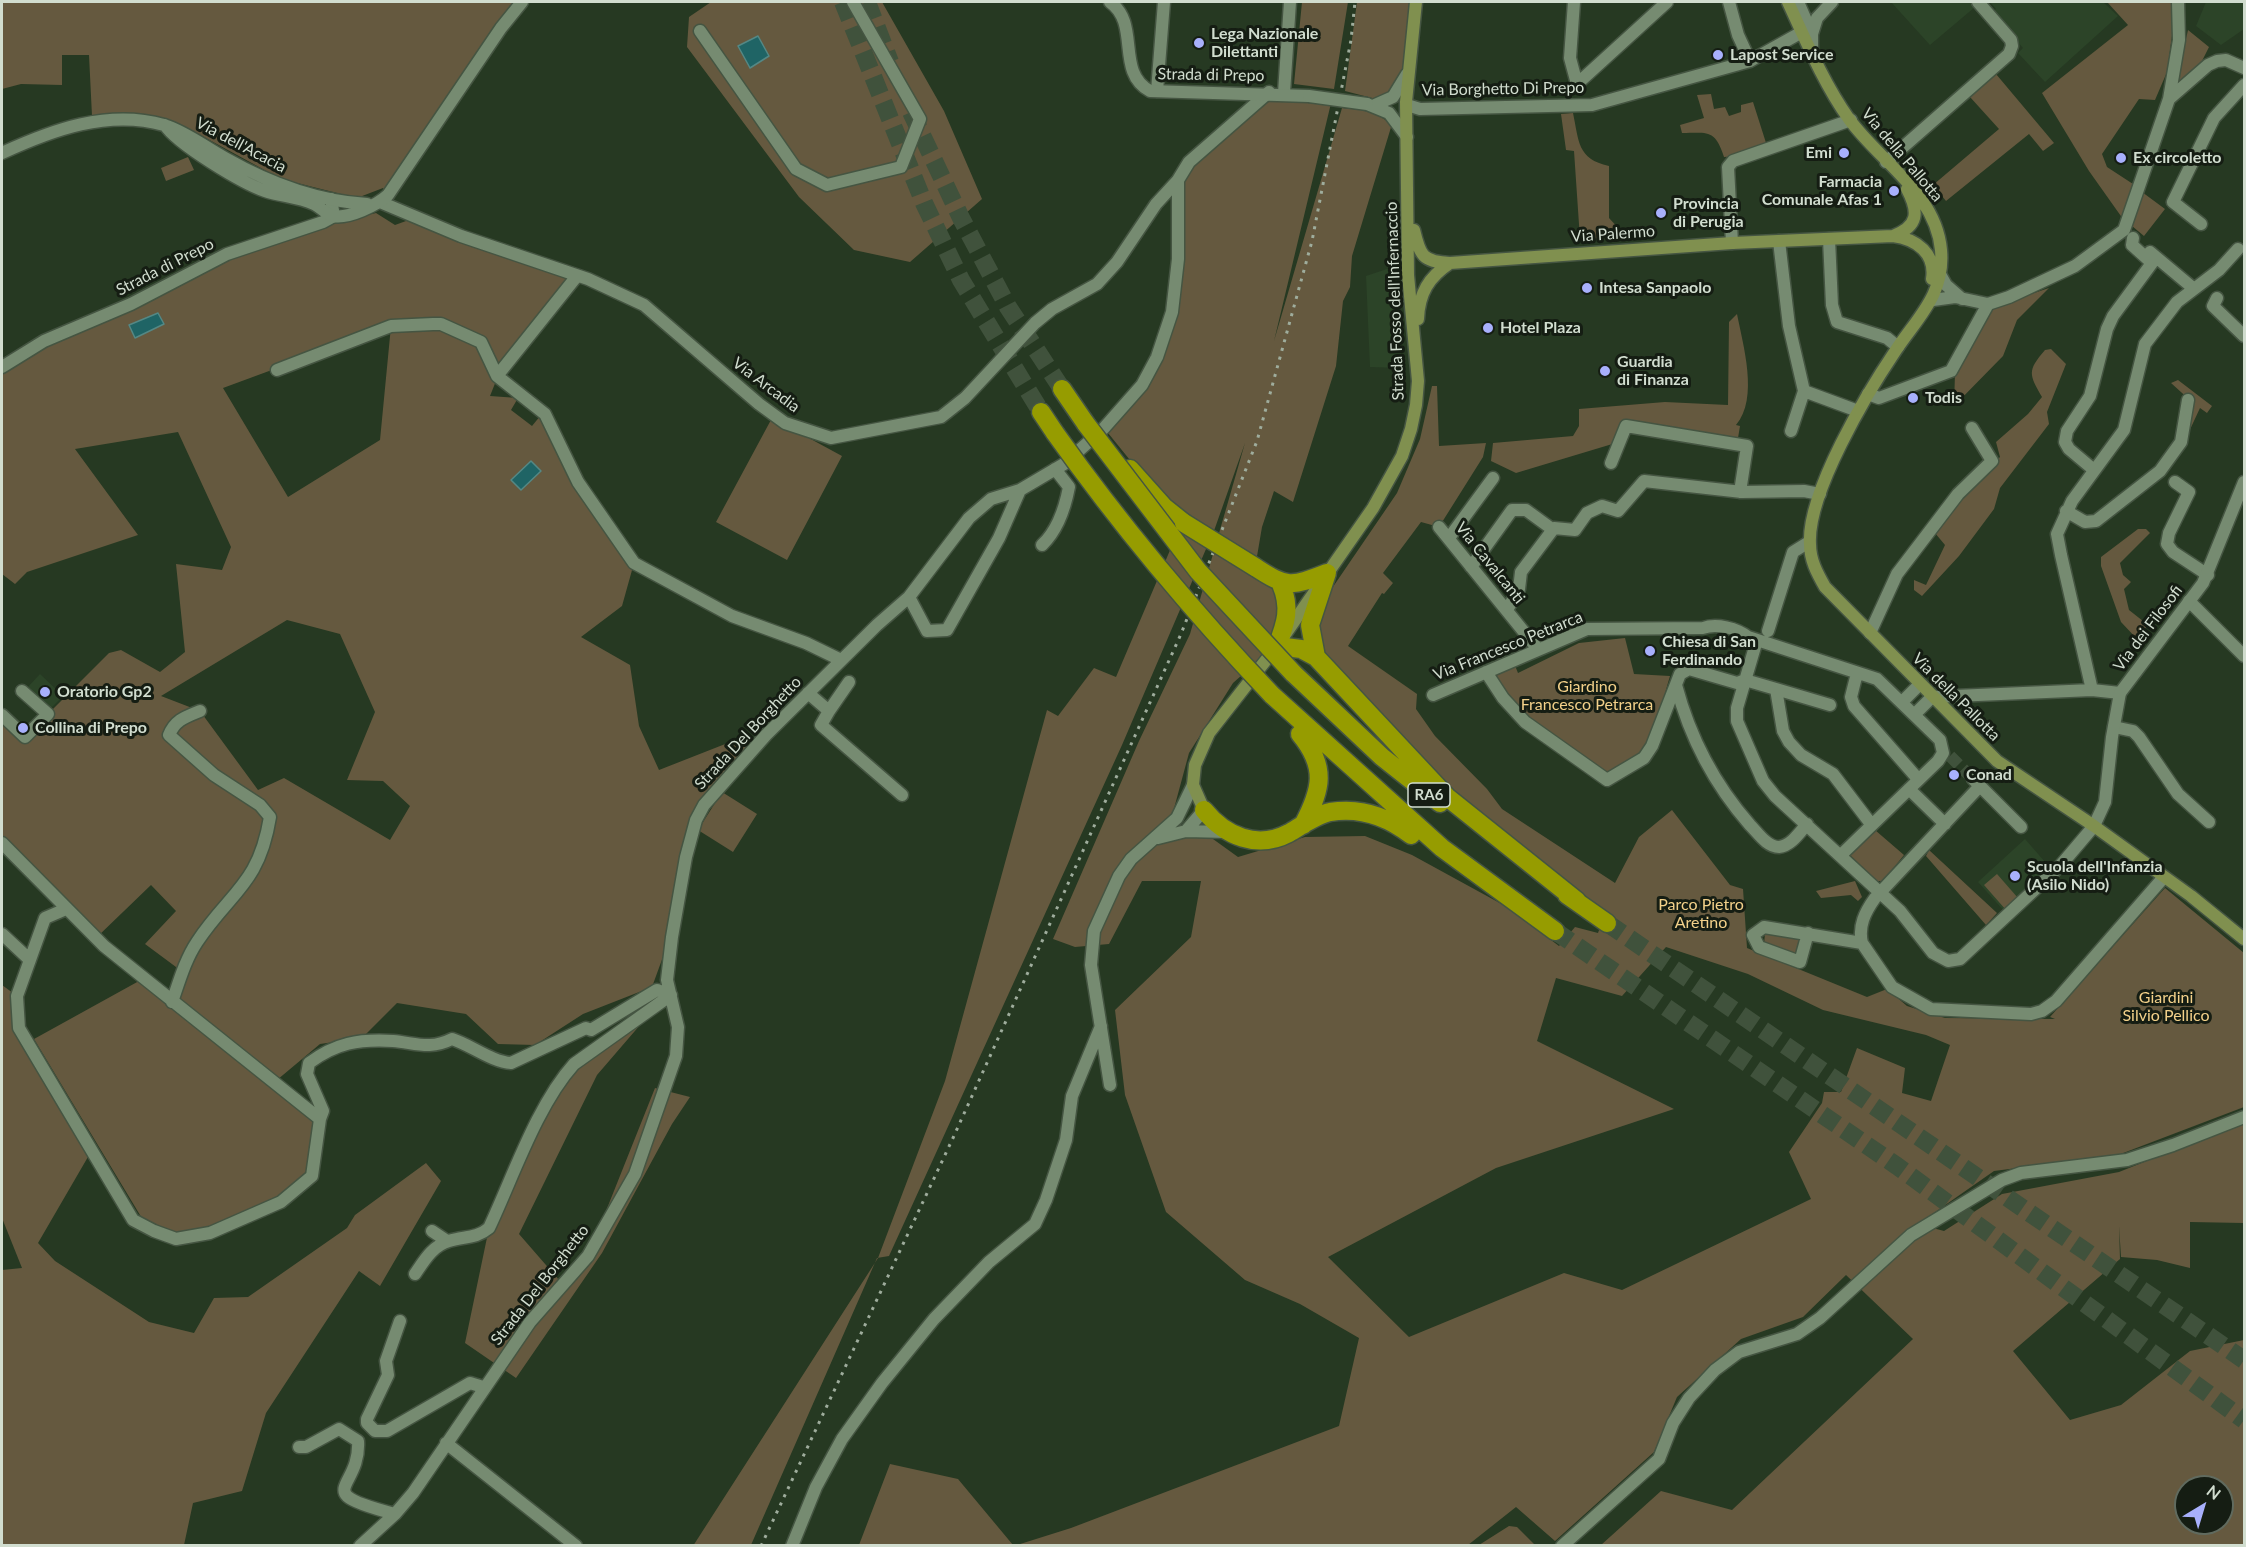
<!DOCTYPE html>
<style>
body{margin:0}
#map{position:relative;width:2246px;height:1547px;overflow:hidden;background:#263922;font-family:Lato,sans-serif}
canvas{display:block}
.frame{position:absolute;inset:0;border:3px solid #d1ddcf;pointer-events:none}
.north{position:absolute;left:2174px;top:1475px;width:60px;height:60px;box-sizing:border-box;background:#151d13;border:2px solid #606a5e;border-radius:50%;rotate:38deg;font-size:16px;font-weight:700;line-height:24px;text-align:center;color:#d1ddcf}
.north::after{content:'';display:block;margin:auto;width:21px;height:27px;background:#a8b0fc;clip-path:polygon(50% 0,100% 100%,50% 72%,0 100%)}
</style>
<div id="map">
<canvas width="2246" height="1547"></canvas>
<div class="frame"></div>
<div class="north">N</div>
</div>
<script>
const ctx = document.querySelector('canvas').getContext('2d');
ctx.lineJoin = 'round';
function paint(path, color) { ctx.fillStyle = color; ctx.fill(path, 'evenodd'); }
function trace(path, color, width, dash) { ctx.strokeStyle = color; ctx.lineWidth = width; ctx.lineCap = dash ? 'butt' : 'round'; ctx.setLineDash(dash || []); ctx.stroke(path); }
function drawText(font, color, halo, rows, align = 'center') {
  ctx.font = font + ' Lato,sans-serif'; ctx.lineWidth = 6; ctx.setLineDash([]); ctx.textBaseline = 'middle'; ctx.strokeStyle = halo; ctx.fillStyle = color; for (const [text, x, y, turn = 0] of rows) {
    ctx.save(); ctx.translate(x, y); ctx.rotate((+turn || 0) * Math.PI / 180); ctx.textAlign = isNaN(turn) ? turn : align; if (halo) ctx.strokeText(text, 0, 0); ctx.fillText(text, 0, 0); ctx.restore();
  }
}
paint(new Path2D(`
 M1891,2H1970L1975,7L1930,45Z
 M1990,2H2103L2118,16L2045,82L2018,53L2023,48L1992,12L1996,9Z
 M2206,2H2244V29L2221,45L2196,26Z
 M1396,266L1402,368L1370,367L1366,276Z
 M40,674L63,696L49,710L27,688Z
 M2025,839L2052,870L2005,912L1978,882Z`), '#2c4428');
paint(new Path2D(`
 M2,2H522L388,195L383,188L357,198L281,179L204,137L160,119L92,116L89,55H62V85L21,84L2,89Z
 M711,2H882L944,111L982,199L910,262L854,250L799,197L687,47L689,17Z
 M1302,2H1348L1334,89L1294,84Z
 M1357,2H1414L1405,71L1398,87L1384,98H1372L1345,91Z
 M2110,2H2172L2176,7L2167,72L2155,100L2139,99L2102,154L2107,167L2133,184L2123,219L2089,171L2042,93L2128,25L2108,3Z
 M2188,30L2209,47L2199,67L2175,88Z
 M1996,74L2054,143L2043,151L2029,134L1946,201L1933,185L1999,129L1970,97Z
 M1269,92L1332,99L1274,341L1342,108L1371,111L1392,124L1352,256L1350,287L1343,301L1336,366L1293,502L1274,491L1262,527L1254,574L1275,589L1283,611L1261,658L1233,683L1189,753L1172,816L1158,829L1213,839L1238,857L1305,837L1365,836L1412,855L1507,907L1559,946L1575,927L1598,933L1605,912L1462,807L1337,672L1314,638L1324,600L1397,493L1420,439L1432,386H1437L1439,446L1486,443L1483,457L1439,527L1421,522L1383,573L1393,583L1384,594L1382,593L1348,646L1417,694L1416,709L1435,736L1487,789L1502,809L1615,883L1639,837L1672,810L1730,885L1743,889L1747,948L1867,997L1887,989L1907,1006L1945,1018L2055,1019L2050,1017L2165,888L2244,953V1107L2118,1155L1994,1171L1918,1224L1944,1231L2002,1194L2119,1172L2244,1122V1223L2190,1222V1268L2157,1260L2121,1257L2119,1226L2120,1259L2013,1351L2070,1420L2121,1405L2190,1351L2244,1340V1545H1601L1661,1491L1732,1510L1913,1339L1846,1275L1803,1317L1741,1339L1677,1397L1654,1452L1555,1541L1516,1507L1468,1545H1017L1071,1528L1339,1426L1359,1338L1300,1304L1245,1280L1166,1212L1125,1095L1115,1010L1191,937L1201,881H1142L1109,944L1075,947L1053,939L1139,741L1190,634L1245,443L1215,528L1122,745L889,1256L877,1258L751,1545L693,1546L878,1258L945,1081L1047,710L1058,716L1094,668L1116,677L1185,515L1138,470L1104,428L1142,385L1172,312L1178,180ZM1666,947L1748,974L1823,1010L1926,1035L1950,1045L1931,1101L1902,1093L1905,1068L1857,1048L1841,1092H1824L1822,1103L1789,1152L1811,1199L1622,1290L1564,1273L1409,1337L1328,1257L1496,1168L1674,1109L1537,1041L1556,978L1622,996ZM2186,1487H2222V1523H2186Z
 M1711,94L1714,109L1725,107L1729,116L1741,112V105L1753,102L1767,146L1739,156L1724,157C1715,129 1708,133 1682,133L1680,125L1704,118L1697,95Z
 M1573,113C1579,141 1577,159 1609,166V218L1622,232L1608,235V238L1580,239L1574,151L1566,150L1561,114Z
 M188,157L194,170L166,181L161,168Z
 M2142,192L2165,209L2144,236L2132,226Z
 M376,213L395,225L417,217L577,276L498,376L490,396L518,398L511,410L532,426L541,415L634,563L622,606L581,637L630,665L639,726L659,770L743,737L754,740L699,801L683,847L664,954L652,987L583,1014L535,1045L498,1044L466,1014L397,1003L362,1038L320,1044L277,1080L179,1000L176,967L145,944L176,911L151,885L96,938L2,843V723L25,737L109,653L121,650L160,672L185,652L176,564L222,570L231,547L178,432L75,449L138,535L27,572L15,584L2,574V374L49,345L111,320L229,259L337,222ZM391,326L380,440L288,497L223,388ZM287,620L340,634L375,712L347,780L383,781L410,806L390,840L284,778L258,790L200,711L161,696Z
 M2049,288L2017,320L2003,356L1954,406L1955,373L1992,307Z
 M1737,314C1743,345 1759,398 1736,425L1740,426L1738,438L1625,424L1619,442L1516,473L1491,461L1493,443L1573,436L1579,426V409L1665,402L1728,405L1729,322Z
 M2051,349L2066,364L2047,412L2049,424L2000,488L1994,509L1959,556L1922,596L1914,590V580L1926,585L1945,545L1935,533L1961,496L2000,457L1996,442L2028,414L2042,397C2029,374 2027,371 2045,350Z
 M2178,380L2212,406L2207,413L2200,408L2187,436L2192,402L2171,383Z
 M772,418L842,456L787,560L716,522Z
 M2138,529H2146L2150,533L2120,563L2123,575L2131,582L2124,589L2129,610L2148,625L2137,639L2121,622L2101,566V557Z
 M1625,638L1634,674L1670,676C1659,712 1651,765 1607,773C1566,744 1520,720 1495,674L1514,663L1518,673L1579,643Z
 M722,792L757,814L733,852L698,830Z
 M1875,830L1904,855L1883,881H1877L1850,855Z
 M1929,850L1997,913L1986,925L1926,856Z
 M1997,874L2018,898L2006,910L1984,885Z
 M1855,881L1862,897L1858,901L1851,895L1821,898L1816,891Z
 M1765,933L1802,939L1798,954L1764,945Z
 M139,981L319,1121L307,1171L273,1203L181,1238L143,1220L34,1039Z
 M2,985L17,996L19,1028L92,1150L38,1243L55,1261L149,1322L194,1333L214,1298L248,1297L347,1228L355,1215L426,1163L441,1181L380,1286L359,1271L266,1413L242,1491L193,1503L184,1545H2V1270L22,1268L2,1218Z
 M659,1003L597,1075L519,1234L559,1280L596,1236L655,1088L690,1097L672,1124L602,1253L516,1378L465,1343L489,1228L561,1079Z
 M890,1464L958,1479L1013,1545H859Z
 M1509,1526L1517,1527L1535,1545H1479Z`), '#65593f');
const water = new Path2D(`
 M758,36L769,56L750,68L738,46Z
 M158,313L164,324L135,338L129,325Z
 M531,461L541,471L521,490L511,480Z`);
paint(water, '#1f6465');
trace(water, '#548885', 1.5);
trace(new Path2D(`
 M1950,756L1973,779`), '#40523c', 12, [12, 6]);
trace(new Path2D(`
 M843,2L924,203L961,280L1041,412
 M867,2L890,62
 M911,112L961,218L1008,307L1062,389
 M1607,923L2244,1360
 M1555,931L1897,1166L2244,1420`), '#40523c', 18, [18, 9]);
const minor = new Path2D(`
 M1574,2L1570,58L1577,84L1667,2
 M1729,2L1738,35L1750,61
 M700,31L796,169L827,185L901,167L920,119L853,2
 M1157,91L1164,2
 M1284,93L1290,2
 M2169,99L2179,40L2178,2
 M1407,105L1420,109L1592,105L1750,61L1802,32
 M1886,162L2009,54L2012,46L2011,40L1978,2
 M380,202L461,236L588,279L644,305L759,404L785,423L831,438L941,417L965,398L1035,323L1052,309L1097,284L1117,262L1156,204L1178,180
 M2201,224L2173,202L2214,118L2244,85
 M2124,230L2169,99L2208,65L2217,61L2226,60L2244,68
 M1829,239L1832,305L1837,322L1887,338L1898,347
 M1779,241L1789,326L1804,391L1858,411
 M1732,243L1728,167L1733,161L1851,120
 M2150,252L2193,288
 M577,276L497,376L545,414L578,482L634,563L732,616L806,643L841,660
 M1941,276L1946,285L1962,299
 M2217,298L2213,306L2244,336
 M1933,300L1955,297L1988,304L2009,297L2075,266L2124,230
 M2,367L44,341L131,304L227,254L323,222L334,216L331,199
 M277,370L391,326L433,324H441L481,342L497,376
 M1868,394L1879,398L1951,371L1988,304
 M1791,431L1804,391
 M1611,463L1626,426L1747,446L1740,492
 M2094,470L2069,449L2065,442L2067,431L2090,396L2107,329L2113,316L2152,263L2132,245L2133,238
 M2175,482L2189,492L2169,533L2167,544L2173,552L2208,575
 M2066,511L2085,522L2096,521L2160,471L2181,442L2188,400
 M1439,527L1537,648
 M1449,538L1493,478
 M1042,545C1058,530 1065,508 1069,487L1055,469
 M1471,567L1512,510H1526L1552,529
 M909,597L927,631L947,630L999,538L1020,490
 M2189,601L2244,656
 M1507,610L1519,589L1521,572L1554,528L1575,530L1587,513L1602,506L1618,511L1644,481L1742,492L1804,491L1820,494
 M1768,631L1793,552L1809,542
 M1870,633L1897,574L1958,494L1992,461L1972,428
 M1757,640L1737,708V721L1763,781L1775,796L1900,911L1933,953L1948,961L1960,959L2060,866L2094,826
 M1486,672L1503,698L1525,722L1607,780L1644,758L1652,746L1680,674L1689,669L1737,683L1745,680L1776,689L1783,731L1789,742L1801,755L1833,774L1871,824
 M1857,673L1851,697L1854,706L1918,779
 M1676,685C1690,738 1714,784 1750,825C1758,833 1767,847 1779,847C1791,846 1800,832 1807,824
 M1776,689L1830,705
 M2092,690L2061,555L2057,534L2072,501L2124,430L2145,344L2177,302L2219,270L2238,249
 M808,693L829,711L821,725L902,795
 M1433,695L1587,629L1703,628C1716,623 1737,628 1748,637L1877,679L1940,740L1943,753
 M1903,701L1920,684
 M829,711L849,682
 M1915,714L1932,697L2092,690L2120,693
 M2,715L25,737L48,714L22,691
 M2114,727L2133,731L2139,737L2178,794L2209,822
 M1973,779L2021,827
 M1909,789L1945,824
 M1186,831L1227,832
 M1158,838L1186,831L1204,810
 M2,843L104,946L320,1119L312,1176L281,1202L210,1233L176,1239L154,1231L133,1220L19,1028L17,996L45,918L66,909
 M1841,855L1938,761L1943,753
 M1808,933L1800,962L1759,947L1753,935L1764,927L1862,943C1858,926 1865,912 1875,898L1980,786
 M2,934L30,960
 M1862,943L1892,987L1931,1009L2031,1014L2042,1011L2056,1001L2164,877
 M172,1002C179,982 185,960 197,942C230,892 259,885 270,817L260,805L214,775L169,735C175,720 185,717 200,711
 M1110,1085L1091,965L1094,931L1119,876L1131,859L1177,818L1193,785
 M320,1119L323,1111L307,1074L309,1063C336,1043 358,1039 393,1041C416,1043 430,1050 452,1039C471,1045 492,1062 511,1063L586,1028L591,1030L657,990L671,995
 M432,1231L447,1241
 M415,1274C424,1261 432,1246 449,1241C464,1236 476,1239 489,1228C513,1177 537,1105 574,1064L671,995
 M400,1321L386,1361L388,1375L367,1419V1423L375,1431H387L470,1383L483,1387
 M446,1443L576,1546
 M299,1447H306L339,1429L358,1441C361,1491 307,1491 395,1514
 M360,1546L395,1514L413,1493L530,1322L588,1256L635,1174L676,1056L678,1027L667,980L672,937L686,857L696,820L704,805L766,735L877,625L909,597L969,518L991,499L1020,490L1064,464L1104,428L1142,385L1157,357L1172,312L1178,259V180L1189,162L1269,92
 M792,1546L816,1487L842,1439L882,1383L934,1319L989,1262L1035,1224L1046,1200L1066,1140L1072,1096L1101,1026
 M1562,1546L1659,1459L1673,1423L1689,1398L1715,1370L1739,1352L1797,1334L1820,1318L1911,1235L2002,1180L2021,1173L2127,1160L2173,1145L2244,1117`);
const tertiary = new Path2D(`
 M1110,2C1141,24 1115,72 1150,91L1309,96
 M1798,2L1812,34V51
 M1812,34L1817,18L1832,2
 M1367,104L1389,113L1407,137
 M1375,105L1393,97L1407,74
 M165,125C177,144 242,183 265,191C280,196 299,197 314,204C321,207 325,214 333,216C349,219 377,205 388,195L501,28L522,2
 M2,153C52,130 108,109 164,125C186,132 205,147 225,158C269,183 316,201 367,204
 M2094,826L2105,802L2112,737L2120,693L2203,583L2244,482`);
const secondary = new Path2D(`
 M1788,2C1806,41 1824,84 1849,119C1880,162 1936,193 1941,250C1945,294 1918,317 1896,350C1867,393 1807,493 1810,544C1810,560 1817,573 1825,587L1997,761L2094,826L2191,896L2244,939
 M1414,230C1420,255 1422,262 1450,263L1732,243L1893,236C1917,239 1936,254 1932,279
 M1893,236C1919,226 1919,212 1907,189
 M1418,319C1419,293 1429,277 1450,263
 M1204,810L1193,785L1195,765L1209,733L1277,646L1373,508L1402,456L1411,429L1416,405L1418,381L1408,275L1406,102L1416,2`);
const motorway = new Path2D(`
 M1062,389L1086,424
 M1041,412L1055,433
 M1130,469L1164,507L1184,523
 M1255,567C1287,588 1291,587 1327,573
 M1327,573L1310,625L1316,657L1447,797L1577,901
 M1281,584C1291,608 1286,623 1277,646L1301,649L1316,657
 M1293,673L1382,757L1440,803
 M1272,695L1442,848L1555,931
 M1300,734C1327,767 1322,789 1303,825
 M1204,810C1225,836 1257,850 1289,833C1301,826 1316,815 1330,812C1360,807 1388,817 1411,835
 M1567,895L1607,923`);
trace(minor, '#455542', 15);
trace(tertiary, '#455542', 15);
trace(secondary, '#455542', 15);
trace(motorway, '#455542', 21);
trace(minor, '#768b71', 12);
trace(tertiary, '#768b71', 12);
trace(secondary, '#80904f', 12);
trace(motorway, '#969c00', 18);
trace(new Path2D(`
 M761,1546L953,1138L1181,634L1257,441L1312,241L1351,40L1355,2`), '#9fad9d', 3, [3, 6]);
const tertiaryBridge = new Path2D(`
 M1309,96L1367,104`);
const motorwayBridge = new Path2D(`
 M1086,424L1198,571L1293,673
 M1055,433C1121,526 1193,612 1272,695
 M1184,523L1255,567`);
trace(tertiaryBridge, '#455542', 15, []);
trace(motorwayBridge, '#455542', 21, []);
trace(tertiaryBridge, '#768b71', 12);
trace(motorwayBridge, '#969c00', 18);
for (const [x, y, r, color] of [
 [1199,43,6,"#a8b0fc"],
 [1718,55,6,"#a8b0fc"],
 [1844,153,6,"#a8b0fc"],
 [2121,158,6,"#a8b0fc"],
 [1894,191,6,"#a8b0fc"],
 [1661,213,6,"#a8b0fc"],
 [1587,288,6,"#a8b0fc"],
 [1488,328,6,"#a8b0fc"],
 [1605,371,6,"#a8b0fc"],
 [1913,398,6,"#a8b0fc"],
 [1650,651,6,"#a8b0fc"],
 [45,692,6,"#a8b0fc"],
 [23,728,6,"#a8b0fc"],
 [1954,775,6,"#a8b0fc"],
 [2015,876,6,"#a8b0fc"]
]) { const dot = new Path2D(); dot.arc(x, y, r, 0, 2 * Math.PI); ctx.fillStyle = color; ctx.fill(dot); trace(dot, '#151d13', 2); }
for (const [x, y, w] of [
 [1429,795,42]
]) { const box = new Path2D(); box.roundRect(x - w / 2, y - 12, w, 24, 4.5); ctx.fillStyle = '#151d13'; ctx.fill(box); trace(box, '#d1ddcf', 1.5); }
drawText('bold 15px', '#d1ddcf', null, [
 ["RA6",1429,795]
]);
drawText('bold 16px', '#d1ddcf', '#151d13', [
 ["Lega Nazionale",1211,34],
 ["Dilettanti",1211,52],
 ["Lapost Service",1730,55],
 ["Emi",1832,153,"right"],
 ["Ex circoletto",2133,158],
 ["Farmacia",1882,182,"right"],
 ["Comunale Afas 1",1882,200,"right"],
 ["Provincia",1673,204],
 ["di Perugia",1673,222],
 ["Intesa Sanpaolo",1599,288],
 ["Hotel Plaza",1500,328],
 ["Guardia",1617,362],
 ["di Finanza",1617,380],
 ["Todis",1925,398],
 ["Chiesa di San",1662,642],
 ["Ferdinando",1662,660],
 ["Oratorio Gp2",57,692],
 ["Collina di Prepo",35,728],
 ["Conad",1966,775],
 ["Scuola dell'Infanzia",2027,867],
 ["(Asilo Nido)",2027,885]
], 'left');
drawText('16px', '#d1ddcf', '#151d13', [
 ["Strada di Prepo",1211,75,1],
 ["Via Borghetto Di Prepo",1503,89,-1],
 ["Via dell'Acacia",241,145,28],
 ["Via della Pallotta",1902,155,50],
 ["Via Palermo",1613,234,-4],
 ["Strada di Prepo",165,267,-27],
 ["Strada Fosso dell'Infernaccio",1395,301,-92],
 ["Via Arcadia",766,385,37],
 ["Via Cavalcanti",1490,563,51],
 ["Via dei Filosofi",2148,628,-53],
 ["Via Francesco Petrarca",1508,646,-22],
 ["Via della Pallotta",1956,697,45],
 ["Strada Del Borghetto",748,733,-47],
 ["Strada Del Borghetto",540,1285,-52]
]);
drawText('16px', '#f3d18a', '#151d13', [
 ["Giardino",1587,687],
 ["Francesco Petrarca",1587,705],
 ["Parco Pietro",1701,905],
 ["Aretino",1701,923],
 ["Giardini",2166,998],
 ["Silvio Pellico",2166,1016]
]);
</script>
